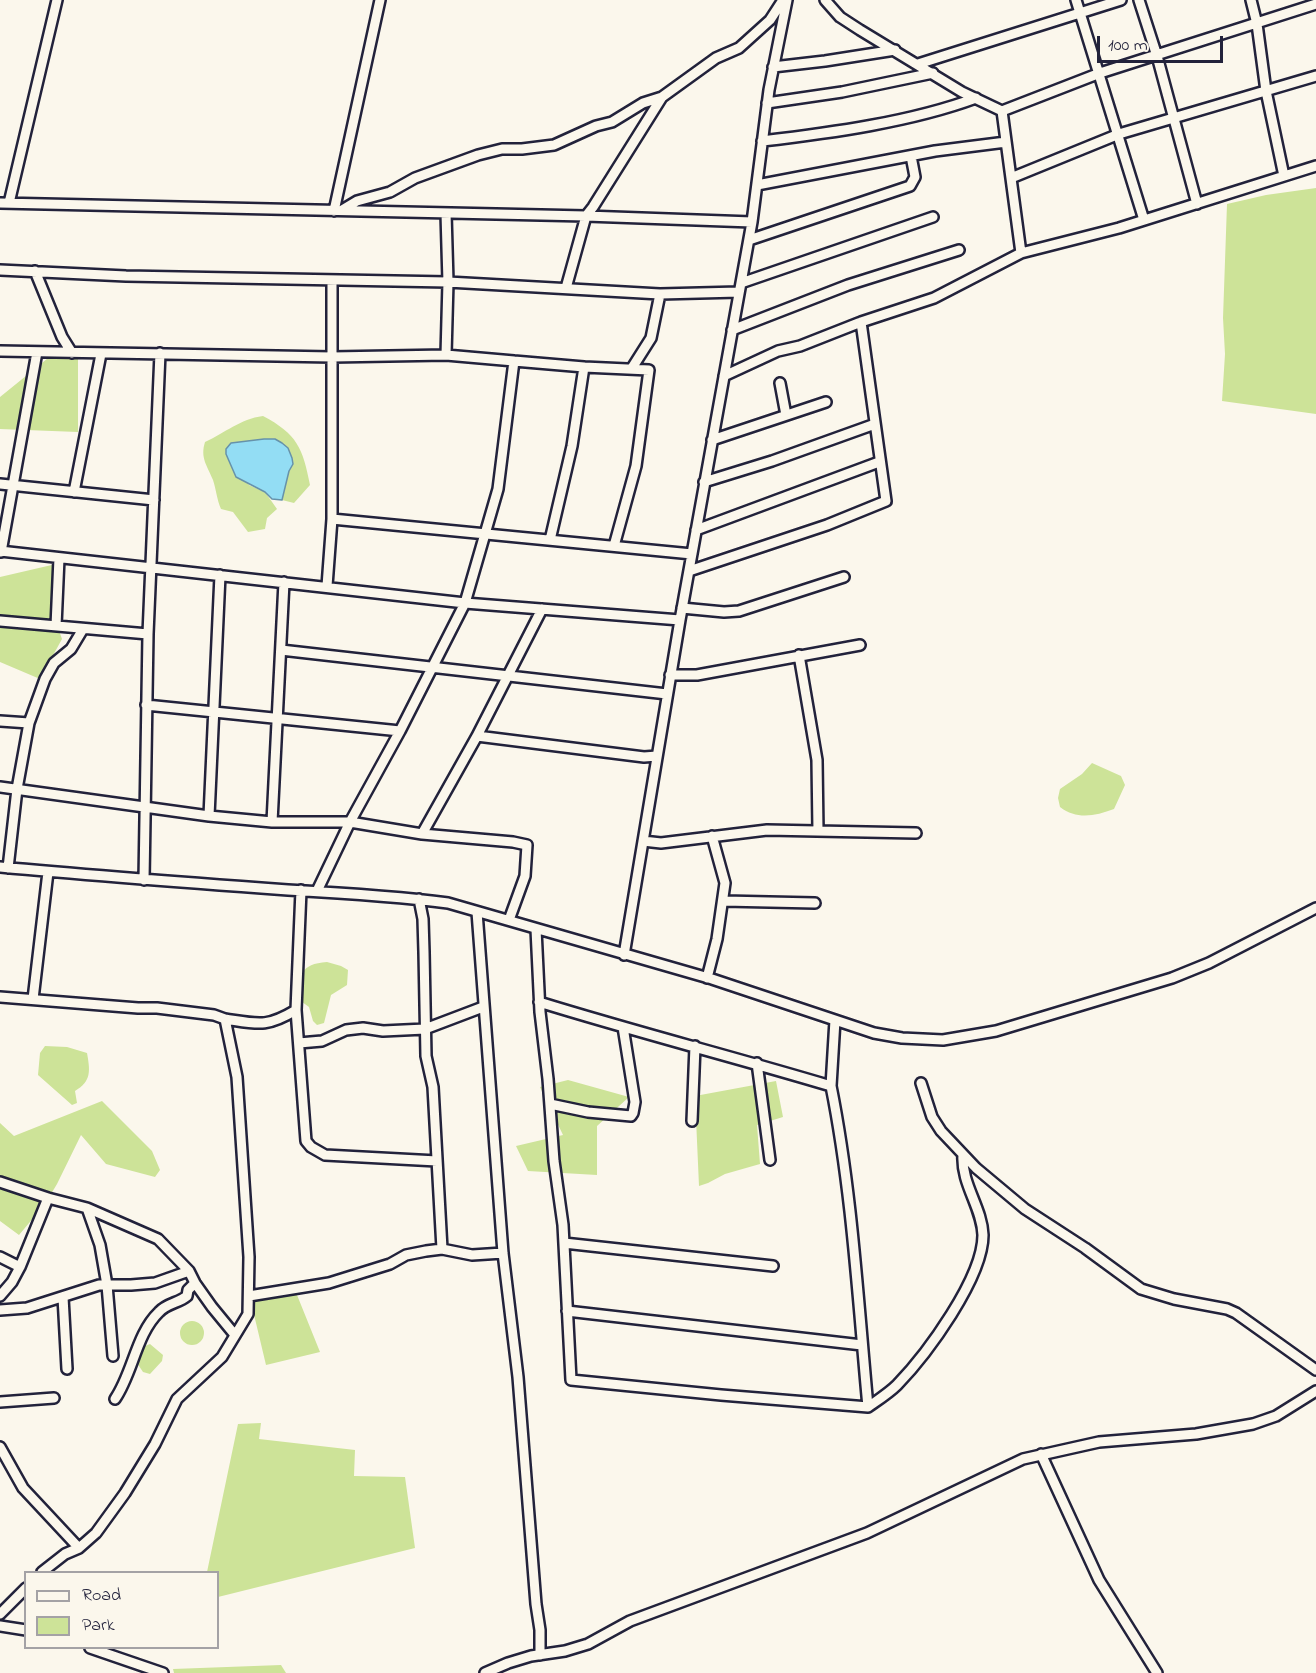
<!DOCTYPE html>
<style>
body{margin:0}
#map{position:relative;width:1316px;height:1673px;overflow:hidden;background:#fbf7ec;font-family:"Indie Flower",sans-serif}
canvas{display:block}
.legend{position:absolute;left:24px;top:1571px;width:195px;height:78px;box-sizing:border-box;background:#fbf7ec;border:2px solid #a4a2a5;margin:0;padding:8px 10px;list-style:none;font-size:18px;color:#22223b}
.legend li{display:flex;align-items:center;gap:12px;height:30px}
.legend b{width:30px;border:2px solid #a4a2a5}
.scale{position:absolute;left:1097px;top:36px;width:126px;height:27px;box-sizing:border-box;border:3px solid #22223b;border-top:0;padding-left:8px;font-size:18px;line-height:21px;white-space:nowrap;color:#22223b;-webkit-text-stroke:4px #fbf7ec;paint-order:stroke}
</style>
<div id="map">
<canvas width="1316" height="1673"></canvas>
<ul class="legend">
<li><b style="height:8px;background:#fbf7ec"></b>Road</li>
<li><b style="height:16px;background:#cde398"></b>Park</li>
</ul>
<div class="scale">100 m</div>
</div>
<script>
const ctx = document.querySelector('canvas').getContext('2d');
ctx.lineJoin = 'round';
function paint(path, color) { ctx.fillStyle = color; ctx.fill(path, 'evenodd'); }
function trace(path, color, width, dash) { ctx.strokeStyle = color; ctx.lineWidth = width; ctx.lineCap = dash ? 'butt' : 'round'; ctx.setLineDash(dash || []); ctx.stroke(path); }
paint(new Path2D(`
 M1316,188V414L1222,401L1225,354L1223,318L1227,204L1266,195Z
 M78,347V432L0,429V397L58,350Z
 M263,416C297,434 303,448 310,485L294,503L282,500L289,471L293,464L275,439L231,444L249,485L265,492L277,509L267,518L265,529L248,532L233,512L221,509C217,500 216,489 213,480C207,465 200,458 205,442C225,433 240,419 263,416Z
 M56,564L58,590L51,608L62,639L40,679L0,662V577Z
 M1092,763L1121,776L1125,785L1114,809C1095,816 1077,820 1060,807L1058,798L1060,789L1082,774Z
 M327,962L341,966L348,970L347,985L331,995L324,1023L317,1025L313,1021L309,1007L298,999C299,975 300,964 327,962Z
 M45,1046L67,1047L87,1053C90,1070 92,1081 75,1091L77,1103L72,1105L38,1075L40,1053Z
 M568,1080L629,1097L597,1126V1175L528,1171L516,1146L563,1135L540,1087Z
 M776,1081L783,1117L757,1125L760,1164L725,1174L708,1183L699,1186L695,1096Z
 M102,1101L152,1151L160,1170L155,1177L106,1164L81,1135L57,1184L45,1204L19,1235L0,1221V1123L14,1136Z
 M295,1290L320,1352L266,1365L251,1302Z
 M180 1333a12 12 0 1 1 24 0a12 12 0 1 1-24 0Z
 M150,1344L163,1355L162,1361L150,1374L143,1372L135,1360L140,1348Z
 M261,1423L259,1439L355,1450L354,1476L405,1477L415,1548L218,1597V1572H207L238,1424Z
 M281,1665L286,1673H174L173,1669Z`), '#cde398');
const water = new Path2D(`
 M264,439H275L282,443L288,448L292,458L293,464L289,471L282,500L272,499L265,492L236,477L226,454V449L231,443Z`);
paint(water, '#93ddf4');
trace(water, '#6692aa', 1.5);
const street = new Path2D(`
 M825,0L840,17L860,30L962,92L1002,111L1021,253
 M1076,0L1144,220
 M1139,0L1157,56L1197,204
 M1251,0L1257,24L1266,91L1284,176
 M918,64L1121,0
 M773,67L825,61L895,50
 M767,103L842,92L933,73
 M1002,111L1100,73L1316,4
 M762,141C831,133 911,122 976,98
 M1011,178L1119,134L1316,76
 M757,185L935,151L1006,142
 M0,203L586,216L593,207L662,97
 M9,203L57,0
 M342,210L357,201L390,192L415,178L478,155L502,149H522L554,145L596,126L612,122L643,103L662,97L716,58L739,48L770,20L783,0
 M334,211L380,0
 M749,240L910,186L915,177L911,156
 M0,270L126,276L448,282L660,294
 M35,271L62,337L72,353
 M741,283L933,217
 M566,288L586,216L752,222
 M732,330L848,285L959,250
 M0,351L332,357L446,355L514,361L498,489L465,603L400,731L350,822L317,891
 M446,355L448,282L446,213
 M514,361L584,367L649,370L636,466L614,546
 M632,368L651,338L660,294L739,292
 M724,376L778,351L800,346L861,322L934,298L1021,253L1119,228L1316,166
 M780,383L786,415
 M712,440L826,402
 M704,482L772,461L875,424
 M0,484L154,500
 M74,492L101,354
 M332,519L692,554
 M696,530L879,462
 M550,540L572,446L584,367
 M0,551L465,603L680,620
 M1,552L37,352
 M689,571L827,525L886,501L861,322
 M327,586L332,519V280
 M682,608L724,612L739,611L844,577
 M0,621L148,634
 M56,626L59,558
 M281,650L667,694
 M799,655L817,760L818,831
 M670,675H697L860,645
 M146,705L400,731
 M0,721L29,723L45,679L54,663L71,649L83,629
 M477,736L644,757L657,756
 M0,787L209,816L272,822H350L422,834L513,842L527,845L525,876L509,920
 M209,816L220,575
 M272,822L284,582
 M422,834L477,736L542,609
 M643,841L661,843L767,830L916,833
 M0,867C96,876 192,883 288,890C342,893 395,896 448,903L712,979L874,1033L902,1038L943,1040L996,1031L1172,978L1209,963L1316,908
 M8,868L17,789L29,723
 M144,880L148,634L160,353
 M419,899L423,919L424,952L426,1056L433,1087L442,1249
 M724,901L815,903
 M477,912L503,1253L518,1377L536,1604L540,1630V1655
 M536,929L540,1012L548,1079L554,1161L563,1225L571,1380L721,1395L868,1407C878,1400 889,1393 897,1385C927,1354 983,1278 983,1235C982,1207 961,1184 963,1155
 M624,955L680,620L752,222L769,90L787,0
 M707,978L717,939L725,883L712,836
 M0,997L138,1008H157L214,1015L225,1019
 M33,999L48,872
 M539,1002C636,1032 734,1057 831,1086L835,1020
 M296,1010L306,1141L311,1147L325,1155L437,1161
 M299,1043L322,1041L346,1030L363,1028L383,1031L425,1029L483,1007
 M757,1063L770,1160
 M921,1083L932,1117L941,1131L976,1168L1025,1209L1085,1248L1141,1289L1174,1299L1227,1309L1236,1313L1316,1370
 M831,1086C852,1191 858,1300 868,1407
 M550,1104L588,1112L631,1116L633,1113L635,1102L623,1027
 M692,1121L695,1046
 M0,1182L48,1198L87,1208L158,1239L189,1271L195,1283L212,1307L235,1335
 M87,1208L100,1245L107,1285L113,1356
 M564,1243L773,1266
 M0,1257L20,1267
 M0,1296L12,1282L20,1267L48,1198
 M249,1296L329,1283L390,1264L406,1255L426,1251L442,1249L472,1255L503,1253
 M63,1297L67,1369
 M0,1310L27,1308L99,1285H131L155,1283L189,1271
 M567,1311L862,1345
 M115,1399C133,1373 136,1334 159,1312C167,1303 179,1303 187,1296L188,1290L195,1283
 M0,1402L54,1398
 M0,1447L23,1488L79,1548
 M1041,1454L1099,1580L1157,1673
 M42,1572L65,1554L79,1548L96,1533L125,1493L155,1444L177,1399L222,1357L248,1314L249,1257L237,1077L225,1019C258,1024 266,1028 296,1010L301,890
 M0,1614L26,1588
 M0,1626L26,1630
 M90,1648L163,1673
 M485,1673L508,1663L531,1656L565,1651L588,1644L630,1621L867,1533L1023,1459L1099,1442L1196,1434L1253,1424L1276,1416L1316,1391`);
trace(street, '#22223b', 14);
trace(street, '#fbf7ec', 9);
</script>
